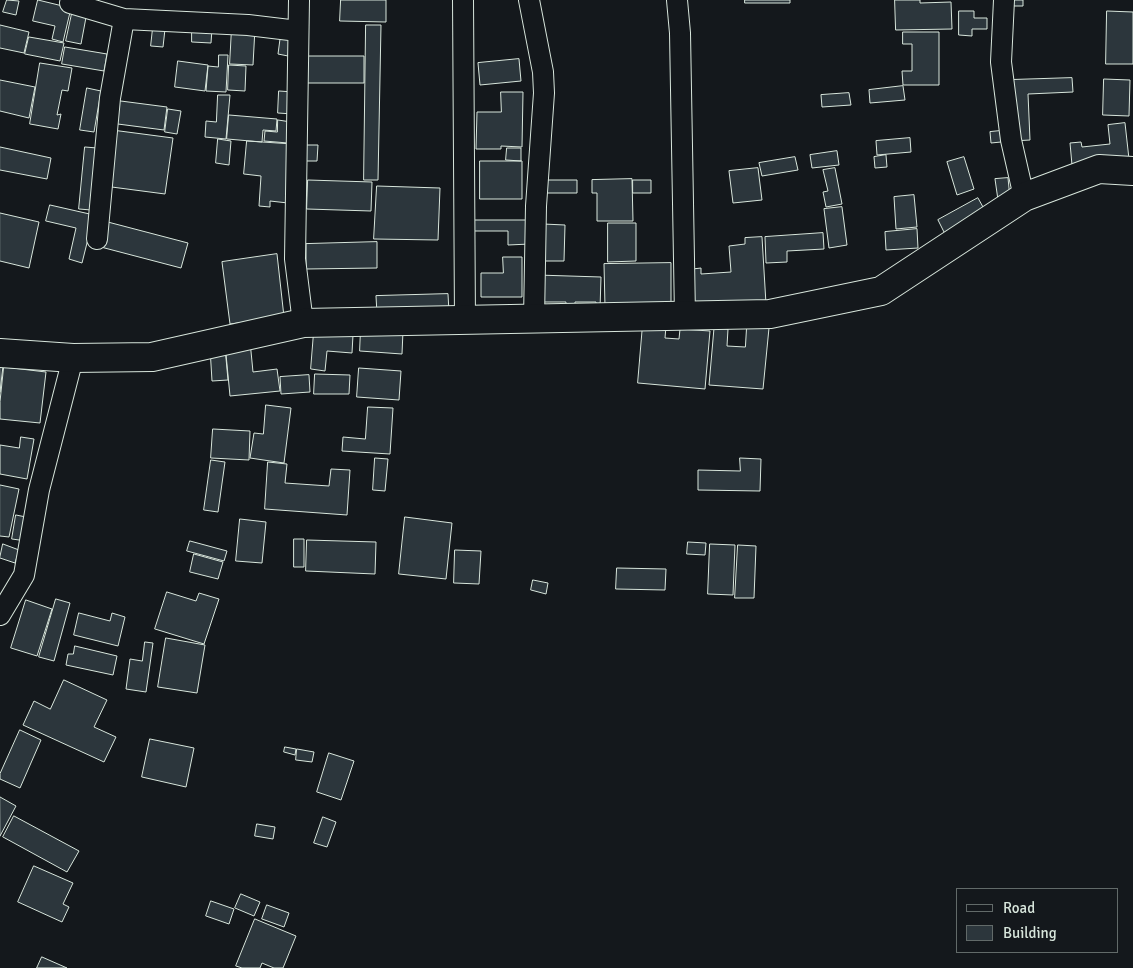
<!DOCTYPE html>
<style>
body{margin:0}
#map{position:relative;width:1133px;height:968px;overflow:hidden;background:#14181c;font-family:Signika,sans-serif}
canvas{display:block}
.legend{position:absolute;left:956px;top:888px;width:162px;height:65px;box-sizing:border-box;background:#14181c;border:1px solid #626a69;margin:0;padding:6px 9px;list-style:none;font-size:15px;color:#d8e6dc}
.legend li{display:flex;align-items:center;gap:10px;height:25px}
.legend b{width:25px;border:1px solid #626a69}
</style>
<div id="map">
<canvas width="1133" height="968"></canvas>
<ul class="legend">
<li><b style="height:6px;background:#14181c"></b>Road</li>
<li><b style="height:14px;background:#2c363c"></b>Building</li>
</ul>
</div>
<script>
const ctx = document.querySelector('canvas').getContext('2d');
ctx.lineJoin = 'round';
function paint(path, color) { ctx.fillStyle = color; ctx.fill(path, 'evenodd'); }
function trace(path, color, width, dash) { ctx.strokeStyle = color; ctx.lineWidth = width; ctx.lineCap = dash ? 'butt' : 'round'; ctx.setLineDash(dash || []); ctx.stroke(path); }
const building = new Path2D(`
 M7,0L19,1L16,15L3,12Z
 M38,0L71,8L63,42L52,39L55,26L33,21Z
 M341,0H386V22L340,21Z
 M745,0H790V3H745Z
 M895,0H920V3L951,2L952,29L896,30Z
 M1007,0H1023V6H1007Z
 M73,9L87,12L81,44L66,41Z
 M959,11H974V18H987V29H972V36L959,35Z
 M1107,11L1133,12V64H1106Z
 M0,25L29,32L24,53L0,48Z
 M366,25H381L378,180H364Z
 M232,27L255,28L253,65L230,64Z
 M153,28L165,29L163,47L151,46Z
 M192,28L212,29L211,43L192,42Z
 M291,32L288,56L278,54L280,39Z
 M903,32H939V85H903L902,71H912V44H903Z
 M29,37L64,43L60,61L25,54Z
 M65,47L107,54L104,71L62,64Z
 M219,55H228L226,92L206,91L208,66L218,67Z
 M305,56H364V83H305Z
 M519,59L521,81L480,85L478,63Z
 M178,61L208,65L205,91L175,87Z
 M40,63L72,68L68,91L62,90L57,115L61,114L58,129L30,124Z
 M229,65L246,66L245,91L228,90Z
 M1072,78L1073,92L1028,94L1030,140L1012,141L1010,80Z
 M1104,79L1130,80L1129,116L1103,115Z
 M0,80L35,87L29,118L0,111Z
 M903,86L905,100L870,103L869,90Z
 M87,88L101,91L94,132L80,130Z
 M279,91L294,92L293,114L278,113Z
 M501,92H523L522,147L501,146V149H476L477,112H501Z
 M849,93L851,105L822,107L821,95Z
 M218,95H230L226,139L205,137L206,121L216,122Z
 M113,100L167,107L164,130L110,123Z
 M168,109L181,111L177,134L165,132Z
 M229,115L277,119L276,131L263,130L262,142L227,139Z
 M278,120L291,122L288,143L264,141L265,131L277,132Z
 M1125,123L1129,159L1072,165L1070,143L1081,142L1082,147L1110,144L1108,125Z
 M112,130L173,138L165,194L104,186Z
 M1000,131L1001,142L991,143L990,132Z
 M910,138L911,152L877,155L876,141Z
 M218,139L231,141L229,165L216,163Z
 M247,141L293,144L288,203L270,201V207L259,206L261,176L244,174Z
 M304,145H318L317,161H303Z
 M0,147L51,158L47,179L0,170Z
 M85,147L97,148L91,210L79,209Z
 M507,148H521V161L506,160Z
 M837,151L839,165L812,168L810,155Z
 M886,155L887,167L875,168L874,157Z
 M795,157L798,170L762,176L759,163Z
 M964,157L974,189L957,195L947,162Z
 M480,161H522V199H480Z
 M758,168L762,200L733,203L729,171Z
 M835,168L842,204L826,207L823,192L828,191L823,170Z
 M1008,178L1010,198L998,200L995,179Z
 M632,179L633,221H597V193H592V180Z
 M308,180L372,182L371,211L307,209Z
 M545,180H577V193H544Z
 M633,180H651V193H633Z
 M377,186L440,188L438,240L374,239Z
 M914,195L917,227L896,229L894,197Z
 M978,198L988,216L947,238L938,220Z
 M50,205L94,215L82,263L69,259L76,228L46,221Z
 M842,207L847,245L829,248L824,209Z
 M0,213L39,222L29,268L0,261Z
 M467,220H530V244L508,245V231H466Z
 M104,221L188,243L181,268L97,246Z
 M608,223H636V261L608,262Z
 M543,224L565,225L564,261H542Z
 M917,229L918,248L886,250L885,232Z
 M823,233L824,249L787,251V262L766,263L765,237Z
 M762,237L766,304L687,309L684,270L701,268V274L731,272L729,246L745,244V238Z
 M377,242V268L306,269V244Z
 M277,254L284,317L230,324L222,262Z
 M503,257H522V297H481V273H503Z
 M671,263V306L605,307L604,264Z
 M537,275L601,277L600,309H596V302H575V311H565L566,302H540Z
 M448,294L449,312L377,314L376,296Z
 M643,324L666,326L665,338L679,339L680,329L710,331L705,389L638,383Z
 M747,327L769,328L763,389L709,385L714,328L728,329L727,346L745,347Z
 M361,328L403,331L402,354L360,351Z
 M314,332L353,335L352,353L327,351L325,371L311,369Z
 M250,341L253,372L277,369L280,391L230,396L225,344Z
 M225,347L228,380L212,381L210,348Z
 M0,366H3L0,392Z
 M4,367L46,372L40,423L0,419V402Z
 M359,368L401,371L399,400L357,397Z
 M315,374L350,375L349,394H314Z
 M309,375L310,392L281,394L280,377Z
 M266,405L291,408L284,463L250,458L254,433L263,434Z
 M368,407L393,408L390,454L342,451L343,437L365,439Z
 M213,429L250,431L249,460L211,458Z
 M21,437L34,439L27,479L0,474V445L19,448Z
 M375,458L388,459L385,491L373,490Z
 M740,458L761,459L760,491L698,490V470L740,471Z
 M211,460L225,462L218,512L204,510Z
 M268,462L287,464L285,483L329,486L331,469L350,470L347,515L265,509Z
 M0,485L19,489L9,537L0,536Z
 M16,515L31,518L26,541L12,539Z
 M405,517L452,523L446,579L399,574Z
 M240,519L266,522L262,563L236,561Z
 M294,539H304V567H294Z
 M307,540L376,542L375,574L306,571Z
 M190,541L227,551L224,561L187,551Z
 M688,542L706,543L705,555L687,554Z
 M3,544L19,550L15,563L0,558Z
 M710,544L735,545L733,595L708,594Z
 M738,545L756,546L754,598H735Z
 M455,550L481,551L479,584L454,583Z
 M194,554L223,562L218,579L190,572Z
 M617,568L666,569L665,590L616,589Z
 M533,580L548,583L546,594L531,590Z
 M167,592L196,601L199,593L219,599L204,644L155,629Z
 M56,599L70,603L54,661L39,657Z
 M26,600L52,609L37,656L11,648Z
 M79,613L110,621L112,613L125,617L118,646L74,635Z
 M166,638L205,645L197,693L158,687Z
 M145,642L153,643L146,692L126,689L130,659L142,661Z
 M75,646L117,656L113,675L66,665L68,654H73Z
 M64,680L107,700L94,727L116,737L104,762L23,725L34,701L50,709Z
 M20,730L41,740L20,788L0,779V774Z
 M150,739L194,748L186,787L142,777Z
 M285,747L296,749L295,755L284,752Z
 M297,749L314,752L312,762L296,760Z
 M329,753L354,761L341,800L317,792Z
 M0,797L16,806L0,836Z
 M14,816L79,851L67,872L3,837Z
 M323,817L336,822L327,847L314,843Z
 M257,824L275,827L273,839L255,836Z
 M34,866L73,883L63,904L69,907L62,922L18,902Z
 M241,894L260,902L254,916L235,908Z
 M211,901L234,909L229,924L206,916Z
 M267,905L289,913L284,927L262,919Z
 M255,919L296,936L283,968H274L262,963L260,968H242L236,966Z
 M42,957L67,968H37Z`);
paint(building, '#2c363c');
trace(building, '#d8e6dc', 1);
const street = new Path2D(`
 M299,0L295,259L303,323
 M463,0L465,320
 M529,0L543,72L544,93L536,206L534,319
 M677,0L680,33L685,316
 M1004,0L1001,62L1011,140L1024,197
 M70,3L124,19L248,25L298,31
 M97,239L110,98L124,19
 M0,615L24,575L39,490L73,358`);
const secondary = new Path2D(`
 M0,353L73,358L152,357L303,323L770,314L881,291L1024,197L1099,169L1133,171`);
trace(street, '#d8e6dc', 22);
trace(secondary, '#d8e6dc', 30);
trace(street, '#14181c', 20);
trace(secondary, '#14181c', 28);
</script>
